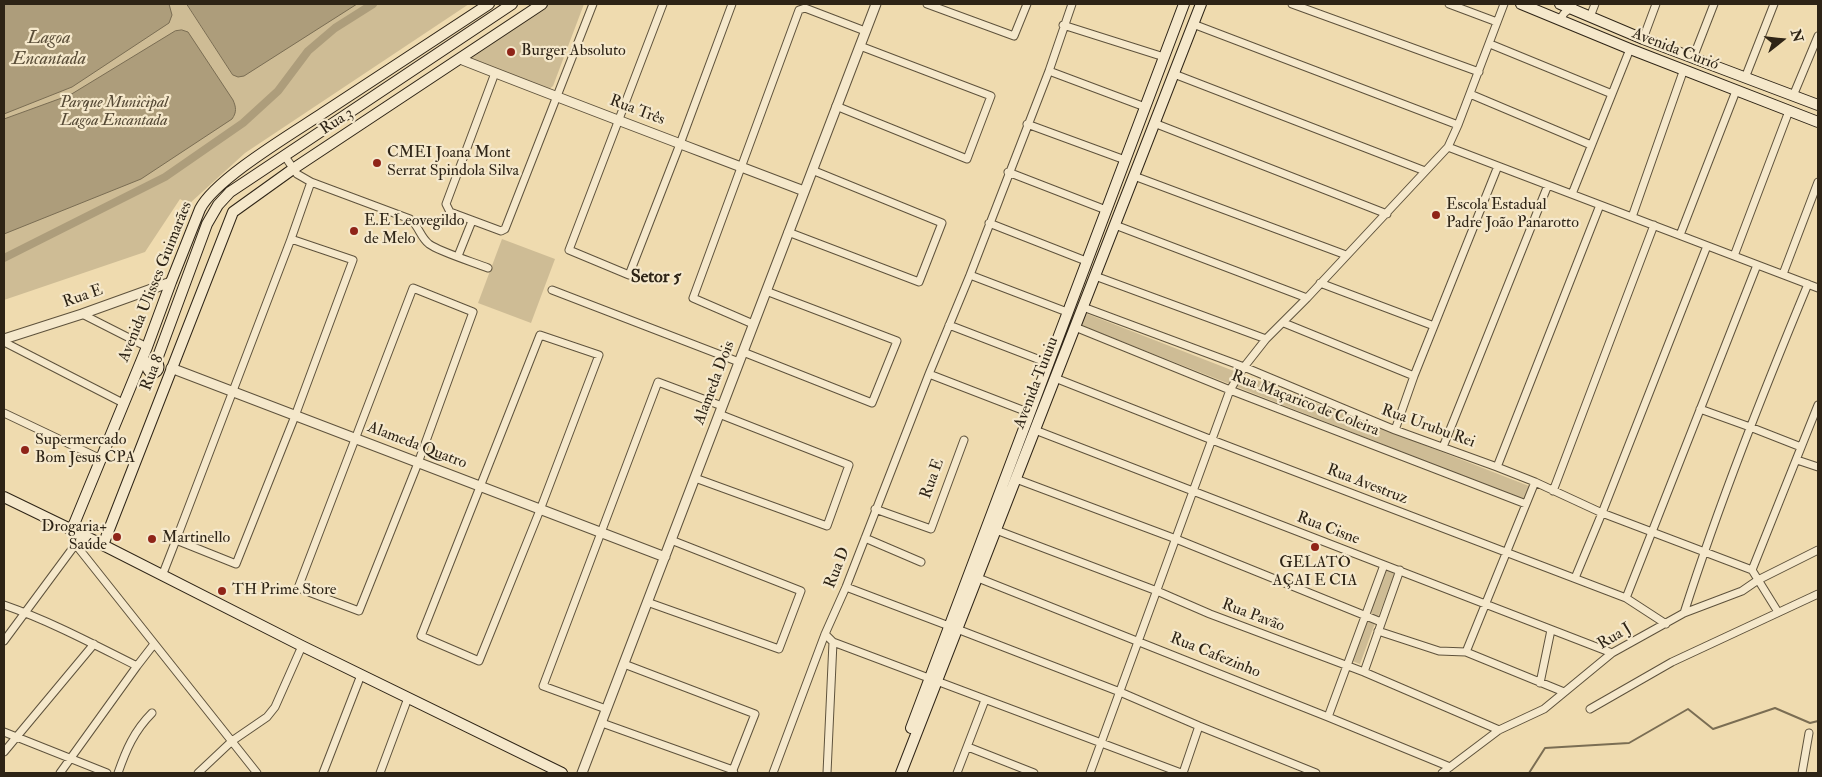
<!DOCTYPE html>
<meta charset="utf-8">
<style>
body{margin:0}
#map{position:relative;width:1822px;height:777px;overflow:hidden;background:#efdbaf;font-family:"IM FELL Double Pica",serif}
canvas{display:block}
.frame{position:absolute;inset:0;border:5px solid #2e2416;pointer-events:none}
.north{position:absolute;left:1757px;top:15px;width:50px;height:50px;-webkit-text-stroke:4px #f5e8cb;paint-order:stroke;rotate:74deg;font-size:14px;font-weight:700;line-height:20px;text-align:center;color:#2e2416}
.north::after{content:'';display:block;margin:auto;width:18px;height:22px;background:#2e2416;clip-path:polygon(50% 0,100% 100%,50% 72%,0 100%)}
</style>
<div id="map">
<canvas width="1822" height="777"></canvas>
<div class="frame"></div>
<div class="north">N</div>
</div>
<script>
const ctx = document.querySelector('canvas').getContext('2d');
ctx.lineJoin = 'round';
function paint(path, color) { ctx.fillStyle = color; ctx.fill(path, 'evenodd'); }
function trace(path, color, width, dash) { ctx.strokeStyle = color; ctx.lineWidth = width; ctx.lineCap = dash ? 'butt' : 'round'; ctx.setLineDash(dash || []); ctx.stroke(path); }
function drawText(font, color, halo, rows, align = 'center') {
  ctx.font = font + ' "IM FELL Double Pica",serif'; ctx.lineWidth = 4.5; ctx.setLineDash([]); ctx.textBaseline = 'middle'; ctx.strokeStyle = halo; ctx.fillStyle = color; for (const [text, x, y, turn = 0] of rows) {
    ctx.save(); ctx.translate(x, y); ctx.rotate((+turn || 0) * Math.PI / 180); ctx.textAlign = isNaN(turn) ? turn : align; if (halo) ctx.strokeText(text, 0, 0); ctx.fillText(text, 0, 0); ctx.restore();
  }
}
paint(new Path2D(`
 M4,4H469L245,153L189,204L180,199L145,252L4,300Z
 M545,4H584L553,86L548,90L467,59Z
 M502,239L555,259L531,323L478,303Z
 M1085,313L1529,486L1524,500L1080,325Z
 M1387,569L1395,572L1377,620L1369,617Z
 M1367,620L1375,623L1360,664L1352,661Z`), '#cebc95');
const water = new Path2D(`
 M4,4H169L172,15L169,23L72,87L4,114Z
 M187,4H357L244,76L238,77L233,75Z
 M182,30L188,32L233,100C236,107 237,112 232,119L141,179L4,234V119L70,95L175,31Z`);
paint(water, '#ad9d7b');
trace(water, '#7a6d53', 1);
trace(new Path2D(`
 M1529,773L1545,748L1629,743L1688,709L1713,729L1775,708L1810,723L1818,721`), '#7a6d53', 2);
trace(new Path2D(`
 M4,258L165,177L243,123L278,91L308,51L335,28L373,4`), '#ad9d7b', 8);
const minor = new Path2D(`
 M663,4L569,250L629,275L680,144L732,4
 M927,4L1014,36L1027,4
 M1292,4L1479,72
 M1449,4L1497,22
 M1590,17L1595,4
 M1560,20C1563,14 1565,11 1572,8L1573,4
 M1193,24L1458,125
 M1063,25L1164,57
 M1643,39L1656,4
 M1490,44L1612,94
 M1693,58L1714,4
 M1049,71L1145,107
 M495,73L446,204L450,212L501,231L505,229L593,4
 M1174,74L1425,171
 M1745,78L1774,4
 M1470,94L1591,145
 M1793,96L1818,36
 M836,106L967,159L991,96L860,46
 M1154,123L1387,214
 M1027,124L1125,160
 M1448,147L1818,288
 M284,155L297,174L311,182L410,219C419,226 420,237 429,244C440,252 473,262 488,268
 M1008,172L1106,210
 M1134,176L1346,255
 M1572,194L1630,49
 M1632,217L1684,69
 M989,223L1086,261
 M1115,225L1307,298
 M788,232L919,282L942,223L812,170
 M1680,235L1736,91
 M291,239L353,260L295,416L236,564L176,540Z
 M291,239L311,182
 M458,256L472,221
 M1734,256L1789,111
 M1783,274L1818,182
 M970,275L1067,312
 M1095,276L1266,339
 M1320,283L1434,326
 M413,288L473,312L418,463L359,611L298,588Z
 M552,290L739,362
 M1083,307L1244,367L1395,430L1497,467L1535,482L1602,513L1752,570L1778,612
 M82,314L147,347
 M1284,323L1414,376
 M753,324L693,298L799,10L805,8L865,31
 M949,325L1048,363
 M1075,327L1230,390L1526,504
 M540,335L599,355L540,510L479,661L421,636Z
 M4,342L123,403
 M743,352L872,403L897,341L766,291
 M929,374L1030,413
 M1055,378L1212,440L1626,598L1666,624
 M1700,409L1750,427L1801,447
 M4,413L101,459
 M1035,430L1612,653
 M1395,430L1414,376L1498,166
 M1443,447L1548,185
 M1797,460L1818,467
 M1497,467L1600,205
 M695,478L827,526L849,465L719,414
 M1016,479L1176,539L1381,622
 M1553,491L1654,225
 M875,509L931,529L964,440
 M996,530L1157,591L1210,614L1364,672L1499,730
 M865,538L921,562
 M76,545L257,773
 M1752,570L1818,405
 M162,576L176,540
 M973,576L1328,717L1450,767
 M1575,578L1602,513L1707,246
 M846,587L949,626
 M1626,598L1757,265
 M647,602L779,649L801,591L671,540
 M4,605C50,621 93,644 137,666L154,644
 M1684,613C1720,501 1763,393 1808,284
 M957,629L1120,692L1199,726L1316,773
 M1378,631L1439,651L1466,652L1564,692
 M825,634L833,642L1181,773
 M4,641L78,541
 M1466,652L1535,482
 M624,664L755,714L733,770L734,773
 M1364,672L1400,570
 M1540,683L1551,630
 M606,709L543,686L658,382L722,406
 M1590,709L1672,662L1818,594
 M1328,717L1384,565
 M602,723L733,770
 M4,732L107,773
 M968,747L1034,773
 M4,752L94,644
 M60,773L137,666
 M118,773C126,750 134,731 152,713
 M198,773L232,741L267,717L275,707L302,646
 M323,773L361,675
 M380,773L408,698
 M773,773L825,634L846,587L929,374L970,275L1049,71L1072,4
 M827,773L833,642
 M957,773L985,700
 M1090,773L1230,390L1244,367L1266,339L1307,298L1448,147L1458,125L1504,4
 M1183,773L1199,726
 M1442,773L1499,730L1544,709L1612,653L1684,613L1742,591L1758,580L1818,550
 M1802,773L1809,733`);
const tertiary = new Path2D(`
 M460,59C574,104 689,147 804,191
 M4,339L82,314L171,282
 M171,368L665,557
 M582,773L876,4`);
const secondary = new Path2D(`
 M1521,4L1630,49L1818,122
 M1560,4L1643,39L1818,105
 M147.5 367a5.5 5.5 0 1 1 11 0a5.5 5.5 0 1 1-11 0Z
 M156,362L207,224L218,205L230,192L512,4
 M4,497L97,542L302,646L562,773
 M72,529L147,347L171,282L200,209C215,179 293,133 323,113C378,77 434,40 489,4
 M103,545L233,212L293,169L542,4
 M911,728L1184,4
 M901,773L1201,4`);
trace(minor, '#5e523c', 9);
trace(tertiary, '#5e523c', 11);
trace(secondary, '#2e2416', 12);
trace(minor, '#f5e8cb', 7);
trace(tertiary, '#f5e8cb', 9);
trace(secondary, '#f5e8cb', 10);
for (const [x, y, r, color] of [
 [511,52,5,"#8f2418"],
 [377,163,5,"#8f2418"],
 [1436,215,5,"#8f2418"],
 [354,231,5,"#8f2418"],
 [25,450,5,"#8f2418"],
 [117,537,5,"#8f2418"],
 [152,539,5,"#8f2418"],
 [1315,547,5,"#8f2418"],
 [222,591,5,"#8f2418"]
]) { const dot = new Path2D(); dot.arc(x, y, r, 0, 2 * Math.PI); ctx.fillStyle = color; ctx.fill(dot); trace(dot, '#f5e8cb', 2); }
drawText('16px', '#2e2416', '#f5e8cb', [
 ["Avenida Curió",1675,50,21],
 ["Rua Três",637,111,21],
 ["Rua 3",337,122,-33],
 ["Avenida Ulisses Guimarães",156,282,-68],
 ["Rua E",83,297,-19],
 ["Rua 8",153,373,-69],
 ["Alameda Dois",715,383,-69],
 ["Avenida Tuiuiu",1037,383,-69],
 ["Rua Maçarico de Coleira",1305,404,21],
 ["Rua Urubu Rei",1428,427,20],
 ["Alameda Quatro",417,446,21],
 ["Rua E",933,479,-70],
 ["Rua Avestruz",1367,485,21],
 ["Rua Cisne",1328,529,21],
 ["Rua D",838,568,-68],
 ["Rua Pavão",1253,616,21],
 ["Rua J",1615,637,-31],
 ["Rua Cafezinho",1215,656,22]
]);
drawText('16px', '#2e2416', '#f5e8cb', [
 ["Burger Absoluto",521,52],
 ["CMEI Joana Mont",387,154],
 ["Serrat Spindola Silva",387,172],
 ["Escola Estadual",1446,206],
 ["Padre João Panarotto",1446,224],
 ["E.E Leovegildo",364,222],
 ["de Melo",364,240],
 ["Supermercado",35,441],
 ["Bom Jesus CPA",35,459],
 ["Drogaria+",107,528,"right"],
 ["Saúde",107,546,"right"],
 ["Martinello",162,539],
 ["GELATO",1315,564,"center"],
 ["AÇAI E CIA",1315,582,"center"],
 ["TH Prime Store",232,591]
], 'left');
drawText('italic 16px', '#564a36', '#f5e8cb', [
 ["Parque Municipal",114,104],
 ["Lagoa Encantada",114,122]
]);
drawText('italic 18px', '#5a4e39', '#f5e8cb', [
 ["Lagoa",49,39],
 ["Encantada",49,60]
]);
drawText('bold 18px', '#2e2416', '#f5e8cb', [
 ["Setor 5",656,278]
]);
</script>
